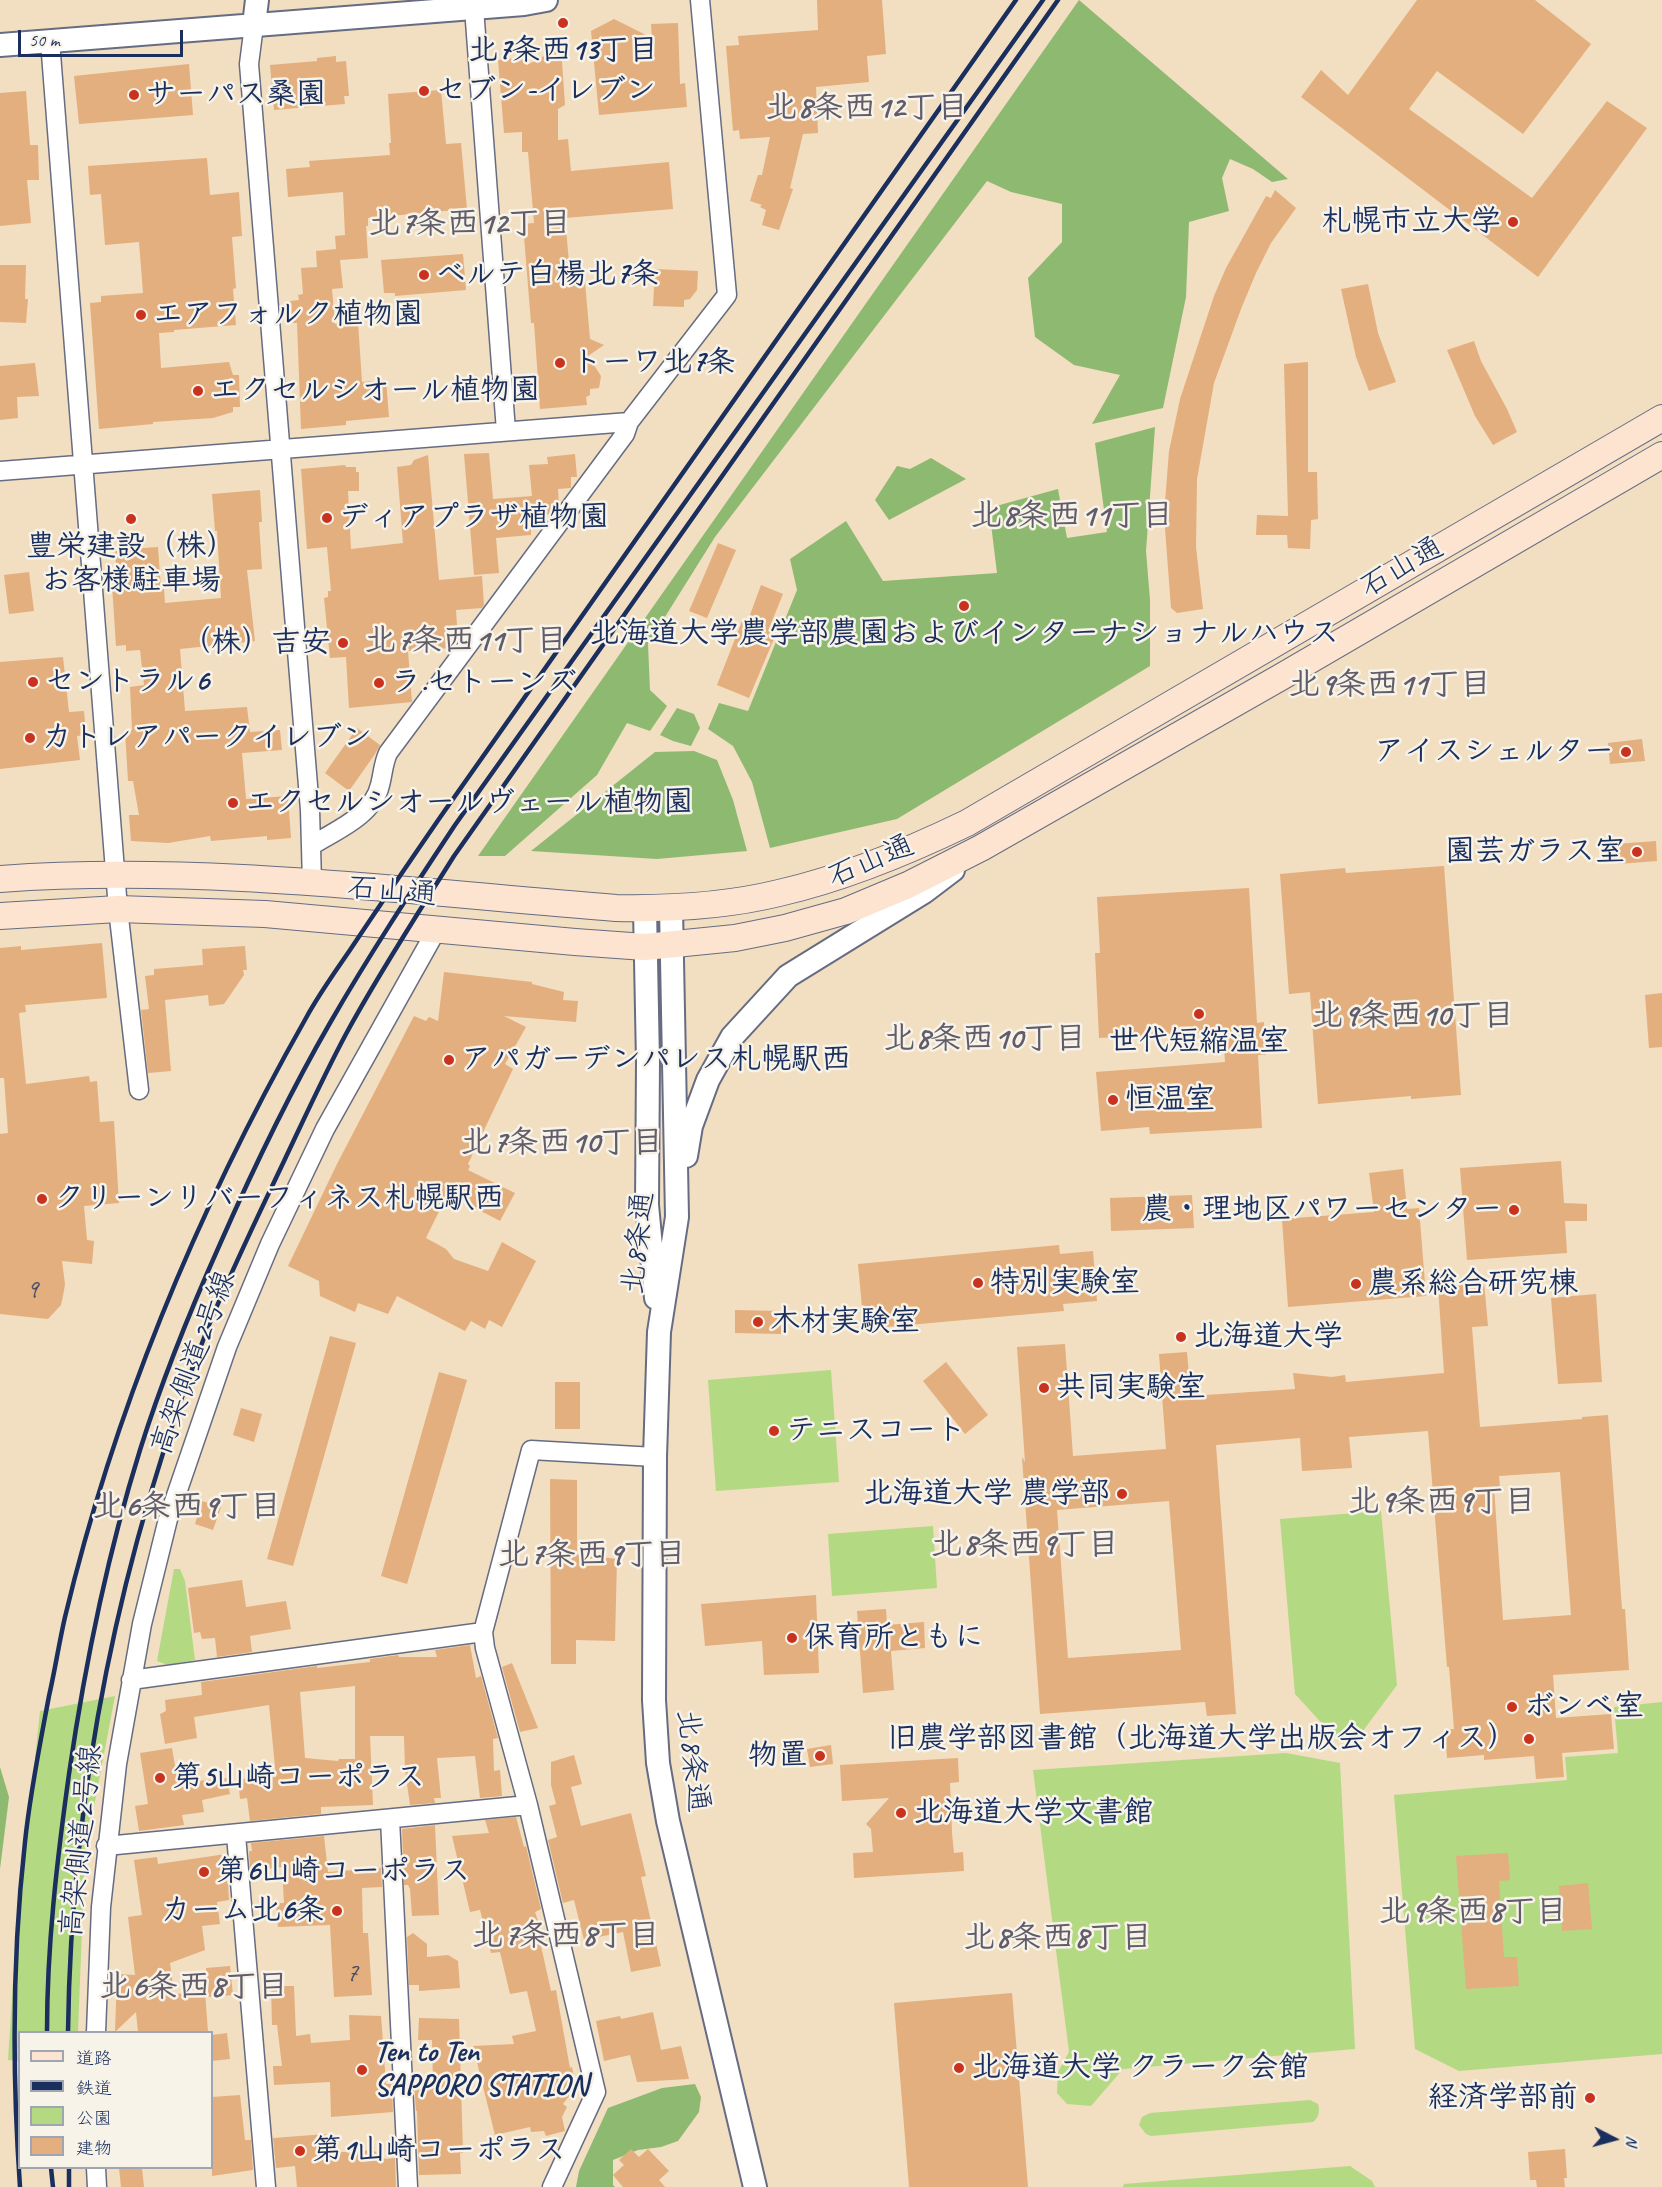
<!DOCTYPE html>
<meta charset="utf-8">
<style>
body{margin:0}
#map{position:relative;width:1662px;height:2187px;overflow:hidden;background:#f2dec1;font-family:Caveat,"Klee One",sans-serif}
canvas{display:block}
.legend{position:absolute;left:18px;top:2031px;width:195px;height:138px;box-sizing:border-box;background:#f7f3e8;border:2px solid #9fa5b1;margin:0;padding:8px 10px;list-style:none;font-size:18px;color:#1b2f5e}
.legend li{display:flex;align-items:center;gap:12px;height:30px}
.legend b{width:30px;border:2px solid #9fa5b1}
.north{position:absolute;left:1584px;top:2109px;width:60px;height:60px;-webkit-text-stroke:4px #f7f3e8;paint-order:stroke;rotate:96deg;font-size:16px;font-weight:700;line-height:24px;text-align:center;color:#1b2f5e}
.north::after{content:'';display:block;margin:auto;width:21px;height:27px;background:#1b2f5e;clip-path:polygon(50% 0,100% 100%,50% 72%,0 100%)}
.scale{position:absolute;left:18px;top:30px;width:165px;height:27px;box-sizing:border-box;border:3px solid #1b2f5e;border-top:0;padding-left:8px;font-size:18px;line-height:21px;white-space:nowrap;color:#1b2f5e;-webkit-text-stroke:4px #f7f3e8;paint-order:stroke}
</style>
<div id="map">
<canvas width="1662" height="2187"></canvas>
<ul class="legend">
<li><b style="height:8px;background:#fde4d1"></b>道路</li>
<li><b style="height:8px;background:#1b2f5e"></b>鉄道</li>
<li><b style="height:16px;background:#b3d983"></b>公園</li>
<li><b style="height:16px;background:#e3af7e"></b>建物</li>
</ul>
<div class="north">N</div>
<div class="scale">50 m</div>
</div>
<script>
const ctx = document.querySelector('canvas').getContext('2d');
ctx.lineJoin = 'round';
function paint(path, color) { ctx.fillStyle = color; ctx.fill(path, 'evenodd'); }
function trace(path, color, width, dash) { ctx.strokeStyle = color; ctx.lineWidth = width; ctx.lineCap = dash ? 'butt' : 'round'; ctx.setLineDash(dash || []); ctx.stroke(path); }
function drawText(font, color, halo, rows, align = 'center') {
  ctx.font = font + ' Caveat,"Klee One",sans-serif'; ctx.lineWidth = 5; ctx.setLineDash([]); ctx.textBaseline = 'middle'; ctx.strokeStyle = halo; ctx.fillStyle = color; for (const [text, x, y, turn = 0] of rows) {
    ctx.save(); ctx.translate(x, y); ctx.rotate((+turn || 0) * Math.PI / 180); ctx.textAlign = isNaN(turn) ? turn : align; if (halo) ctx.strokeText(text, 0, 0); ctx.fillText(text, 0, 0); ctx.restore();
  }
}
paint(new Path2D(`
 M831,1370L839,1482L716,1491L708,1380Z
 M1381,1511L1397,1685L1357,1739L1338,1741L1295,1694L1280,1519Z
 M933,1526L937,1588L832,1596L828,1534Z
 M174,1569H180L185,1581L195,1660L168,1665L157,1661Z
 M115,1696L93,1812L84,1877L78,2032H20L19,2061L8,2060L15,1952L40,1711Z
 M1662,1702V2054L1459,2071L1415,2049L1394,1795L1567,1780L1565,1757L1618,1753L1614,1707Z
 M1286,1753L1340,1763L1355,2049L1123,2069L1091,2106L1067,2104L1057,2093L1058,2072L1069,2052L1033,1770Z
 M1310,2100L1318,2104C1320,2110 1319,2118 1313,2122L1151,2136L1146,2134L1139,2125L1142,2117L1150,2113Z
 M1350,2166L1372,2181L1375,2187H1123L1124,2184Z`), '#b3d983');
paint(new Path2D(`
 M1079,0L1288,179L1272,182L1253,169L1230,159L1222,178L1229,211L1189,222L1186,297L1163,408L1092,424L1120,375L1074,365L1035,337L1028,278L1062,242V204L1011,192L987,181L715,537L648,644L650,690L667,706L650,731L627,723L597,775L505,856H478Z
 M1155,427L1146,551L1150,600V666L897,819L770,848L752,782L733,746L708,729L719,703L748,711L797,590L790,559L846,521L883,581L997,573L989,508L1058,489L1067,538L1107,532L1095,443Z
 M931,458L966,479L889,520L875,500L897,466L910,469Z
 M677,708L694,714L700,728L691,746L673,741L660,735Z
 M694,751L717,760L733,800L747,851L657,859L531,851L655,752Z
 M0,1767L9,1797L0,1869Z
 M695,2084L701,2097L699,2112L678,2141L661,2147L638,2150L613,2160V2185L615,2187H576L579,2171L608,2108L662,2088Z`), '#8eb971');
paint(new Path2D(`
 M817,0H882L886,54L867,56L869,82L816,87L818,133L803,134L790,188L793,189L779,230L762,225L766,210L760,207L762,205L750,201L758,175H762L770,137L740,139L739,130L733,131L726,46L739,45L738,36L818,30Z
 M1417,0H1535L1591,44L1523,134L1437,71L1409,109L1532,198L1607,101L1647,128L1538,277L1301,97L1321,70L1348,95Z
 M614,19L652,38L651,24L678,23L680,84L685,83L687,107L599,115L591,31Z
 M561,47L565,105L558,109V140L568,139L571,171L669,162L673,209L565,218L571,284L585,282L590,339L604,345L588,356L601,376L599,388L590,389V395L586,397L587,405L540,409L534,323H531L523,224L534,223L528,152H522V132L504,133L498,60L524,57L527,65Z
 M336,56V62L346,61L349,96H344L345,104L274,110L270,65L317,61V58Z
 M189,64L193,115L79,124L74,76Z
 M441,90L446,144L461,143L467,209L368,218V226H366L368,258L340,260L343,288L332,289L335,324L358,322L362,382L386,380L389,417L346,421V425L301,429L297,323H292L290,301L299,300L298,295L303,294L301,268L317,267L316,251L336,249L335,236L345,235L343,192L288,197L286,169L310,167L309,161L390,155L389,143H391L388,94Z
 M26,91L30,145H38L39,180H27L31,223L0,226V93Z
 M207,158L210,195L239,192L242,236L232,237L236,288L233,289L236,325L174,330V332L159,333L161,368L229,362L233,375H239L240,407H233V412L213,418L153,422V424L99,429L90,303L101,302V296L143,293L139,242L105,245L101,194L90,195L88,166Z
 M1275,190L1296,208L1271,243L1256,273L1241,309L1214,383L1197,479L1196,547L1203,609L1177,613L1171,608L1164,515L1169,451L1180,399L1214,296L1226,268L1266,196L1271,198Z
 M463,254L466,290L395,296V293H384L381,260Z
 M0,265H26L25,299H28L26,323L0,322Z
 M655,269L698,271L697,290L690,299L684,300V307L653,306Z
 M1368,284L1378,333L1396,382L1369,391L1356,357L1341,289Z
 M1474,341L1481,361L1507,409L1517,432L1493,445L1475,416L1447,350Z
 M1308,362V472H1317L1318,519L1311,520L1310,549L1288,548L1287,535H1256L1257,515L1288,516L1284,364Z
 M35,363L39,396L17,397L18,418L0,420V366Z
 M489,453L493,499L532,496L529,465L548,464L547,457L575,454L577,477H571V488L558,489L559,504L556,507L553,508L552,514L543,515L542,527L531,528V535L496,538L499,573L474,575L464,454Z
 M428,455L439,580L482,576L484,605L482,608L456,610L458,640L452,648L408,651L412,702L349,708L346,657L330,658L324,598L328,597V591H331L327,547L307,549L301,469L345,465L346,467H356V472H359V491H348L351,549L403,543L397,467L411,465L414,460Z
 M260,490L262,522H259L262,569L247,570L255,641L180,649L185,711L247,707L250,732L280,730L282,750L242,753L246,799L288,796L291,838L267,840V836L211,841L210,836L168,843L131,841L129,815H139L133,781H128L125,731L132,730L130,687L144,685L140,650L126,651V645L116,646L112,585H117L115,550L158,547L161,589H164L165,603L221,598L217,531H215L212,494Z
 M718,543L736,550L707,618L689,611Z
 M29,572L34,611L9,614L4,575Z
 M761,585L783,594L768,631L776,634L749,698L717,685L742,621L747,623Z
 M63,657L69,712L84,711L86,735L77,736L80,760L0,769V662Z
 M357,728L380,745L375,754L349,791L325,773Z
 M1642,739L1645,761L1610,764L1608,743Z
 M1656,841L1657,861L1618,864L1616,844Z
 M1444,866L1461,1095L1411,1099V1096L1318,1104L1310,992L1289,994L1280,874L1345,868L1346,873Z
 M1249,888L1257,1023L1264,1022L1266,1055H1258L1262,1128L1150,1134L1149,1127L1101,1131L1096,1072L1225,1062L1223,1031L1099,1038L1095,953H1100L1097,897Z
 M102,943L107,998L25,1005L26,1012L19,1013L26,1084L89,1076L90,1082L97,1081L100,1122L114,1121L119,1203L84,1206L87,1240L94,1241L92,1264L62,1261L65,1284L63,1296L61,1305L48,1319L0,1314V1134L8,1133L4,1078H0V948L21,946V950Z
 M245,946L247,970H243L244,975L224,1004L209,1006L208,995L165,1000L171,1071L148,1073L141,1010L149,1009L145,976L154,975V969L203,965L202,949Z
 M444,972L532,982V984L564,992L563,1000L578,1001L576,1022L504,1016L526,1027L505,1064L513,1069L468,1164L470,1166L468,1170L515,1193L500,1221L454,1197L451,1200L446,1197L426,1238L446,1249L454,1259L488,1271L502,1242L536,1261L502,1327L489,1320L485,1329L471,1321L465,1331L397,1296L388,1314L358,1303L355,1312L320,1296L319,1281L288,1266L337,1164L414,1016L426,1021L429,1017L438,1021Z
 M1662,993V1047L1649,1048L1645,995Z
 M1561,1161L1564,1203L1587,1204V1221H1565L1567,1253L1467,1260L1460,1168Z
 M1403,1169L1407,1209L1419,1208L1426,1296L1288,1307L1282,1219L1374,1212L1369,1173Z
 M1192,1195L1194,1228L1111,1231L1110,1198Z
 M1059,1245L1060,1254L1093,1251L1097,1301L1063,1304L1064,1311L864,1329L858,1264Z
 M1484,1282L1488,1326L1472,1327L1480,1427L1582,1419V1417L1608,1415L1622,1609H1625L1629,1670L1553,1675L1556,1718L1611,1714L1614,1749L1562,1753L1564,1777L1536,1779L1534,1756L1484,1760V1755L1447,1758L1445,1730L1454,1729L1449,1667H1447L1428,1431L1349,1437L1352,1468L1302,1471L1300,1438L1216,1445L1236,1714L1207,1716L1205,1702L1040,1714L1022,1457L1025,1462L1017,1347L1065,1344L1073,1456L1166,1449L1159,1354L1187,1352L1191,1396L1295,1389L1293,1373L1332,1377L1345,1375L1346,1382L1444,1373L1438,1286ZM1560,1472L1571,1615L1503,1620L1494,1487H1500L1499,1476ZM1169,1501L1181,1650L1068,1658L1057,1510Z
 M1596,1294L1602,1382L1558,1384L1551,1298Z
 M735,1310L781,1311V1334L735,1333Z
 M330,1336L356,1343L293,1566L267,1559Z
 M946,1362L988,1415L965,1434L923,1381Z
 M439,1372L467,1380L407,1584L381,1576Z
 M555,1382H580V1429H555Z
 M241,1408L262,1414L254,1442L233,1435Z
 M550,1479L577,1480V1554L617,1559L615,1641L576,1640V1664H551Z
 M202,1501L221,1507L213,1530L195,1524Z
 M242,1580L246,1607L286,1601L291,1629L250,1636L252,1652L217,1657L215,1638L202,1639L200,1632L194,1633L188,1588Z
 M816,1595L819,1673L764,1675L762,1641L705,1646L701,1604Z
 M886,1609L887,1625L924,1622L925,1648L891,1651L894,1690L863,1693L857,1611Z
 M470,1645L476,1678L481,1676L498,1738L493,1739L494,1771L500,1770L502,1796L480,1798L475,1756L437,1758L441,1798H434L435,1803L410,1805L405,1770L404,1736H370L373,1805L321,1807V1814L250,1821L247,1798L240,1799L238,1779L276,1777L269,1705L194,1717L197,1738L165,1744L160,1714L166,1711L165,1700L202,1695L201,1682L317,1666V1668L370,1662V1659L398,1655L399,1657H437L435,1650ZM355,1686V1759H339L338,1761L305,1758L300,1692Z
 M512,1663L538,1728L520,1732L502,1667Z
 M831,1745L833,1764L810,1767L807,1749Z
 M172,1748L178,1783L227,1778L230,1794L202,1800L204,1812L182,1815L184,1825L139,1831L135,1806L148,1804L140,1753Z
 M574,1755L582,1784L571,1787L581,1826L631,1813L646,1876L641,1877L661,1966L631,1972L623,1932L584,1940L574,1900L563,1903L548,1840L557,1837L549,1806L556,1804L551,1785V1762Z
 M958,1758L959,1782L950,1783L952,1833L954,1853L963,1852L964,1871L854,1878L853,1853L873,1852L871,1829L866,1824L889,1798L842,1801L840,1765Z
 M516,1817L524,1847L526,1846L541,1909L535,1912L546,1945L541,1946L551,1991L556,1990L570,2068L572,2067L576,2087L563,2104L567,2107L562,2117L565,2131L546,2136L544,2131L531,2132L530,2127L495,2135L473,2046L514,2044L512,2036L536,2031L527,1991L510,1994L500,1952L491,1953L480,1910L470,1912L452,1836L489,1833L485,1820Z
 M435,1825L439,1915L412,1916L410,1889L408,1885H404L402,1829Z
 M324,1836L328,1872L381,1868L382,1887L362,1888L363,1933H368L372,1995L334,1997L330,1925L278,1927L276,1903H284L282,1867L250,1871L249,1851H252L251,1843Z
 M1508,1853L1510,1880L1499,1881L1504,1957H1517L1519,1986L1466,1989L1456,1856Z
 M226,1854L229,1900L217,1902L220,1924L202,1926L205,1950L170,1963L174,1994L205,1992L208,2032H138L136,2012L115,2032L117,1974L135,1975L128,1917L142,1915L134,1860L157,1857L158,1864Z
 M1588,1883L1592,1929L1562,1931L1559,1886Z
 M413,1933L427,1944V1957L448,1955L458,1961L460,1988L419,1991V1985H409L407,1937Z
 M230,1966L233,1995L208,1997L206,1968Z
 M271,1986H294L296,2036L310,2034L311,2043L350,2040L349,2015L381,2016L386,2084H392L393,2112L331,2117L330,2082L274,2085L273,2066H282L277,2025H272Z
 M1012,1993L1028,2187H909L894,2003Z
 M653,2012L661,2050L681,2046L689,2079L637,2082L630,2055L604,2061L596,2021L620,2016L621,2019Z
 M419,2018L459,2019L463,2153H460L461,2174L419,2175L417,2111H416L414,2083H433L432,2040H418Z
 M227,2033L230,2059L212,2061V2035Z
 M240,2095L245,2140H251L253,2170L212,2176V2097Z
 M326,2134L327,2153L373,2150L385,2159L395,2158L396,2187H297L295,2166L276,2168L273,2138Z
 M631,2149L639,2157L648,2149L669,2171L659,2180L665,2187H623L613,2175L624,2165L619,2160Z
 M1565,2149L1567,2178H1564L1565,2187H1537L1536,2180H1530L1528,2152Z
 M119,2168H142L144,2187H121Z`), '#e3af7e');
const minor = new Path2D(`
 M474,8L506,431
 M254,25L249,64L310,810L312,883
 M50,41L118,909L139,1090
 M0,471L629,422
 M311,846C336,830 373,816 380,785C383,774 383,764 388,753L625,434L629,422L727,295L700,0
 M131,1680L483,1632
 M390,1819L408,2187
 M236,1835L266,2187
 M106,1846L528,1805
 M96,2032L101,1907L117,1764L142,1624L168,1519L227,1347L270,1244L325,1129L437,929
 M96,2168L97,2187
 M552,2187L596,2092L528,1805L485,1648L483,1632L531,1450L655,1457`);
const tertiary = new Path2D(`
 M254,25L257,0
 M0,45L524,4L546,0
 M671,908L677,1217L659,1332L655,1457L654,1700L658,1763L668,1821L755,2187
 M645,909L648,1062L647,1205L656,1298
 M686,1156L691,1126L708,1080L732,1037L788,976L924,892L953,870`);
const secondary = new Path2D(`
 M0,879C203,864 413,892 616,908C670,909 726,906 779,893C845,878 907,852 967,823L1662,418
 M0,916L118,909L265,914L575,942L645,947L735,938L785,928L846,911L908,885L981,848L1281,677L1662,455`);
trace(minor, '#666c81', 21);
trace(tertiary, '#666c81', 26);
trace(secondary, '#666c81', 28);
trace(minor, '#fff', 18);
trace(tertiary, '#fff', 22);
trace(secondary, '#fde4d1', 26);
trace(new Path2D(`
 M47,2032C47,1945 57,1860 69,1774C85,1664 107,1556 140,1450C162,1380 190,1311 220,1244C253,1169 289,1094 330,1023C369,955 412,890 455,825L1043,0
 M68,2032C71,1791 120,1549 209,1325C232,1269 259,1214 285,1159C305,1117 324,1075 346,1034C379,973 417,915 454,856L1058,0
 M51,2168L53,2187
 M69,2168V2187
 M20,2187C12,2072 12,1957 25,1842C30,1793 40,1744 49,1696C55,1670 59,1643 65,1617C115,1408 200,1205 306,1018C319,994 335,972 350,950C380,905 410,861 441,816L1016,0`), '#1b2f5e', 4.5);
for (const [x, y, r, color] of [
 [563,23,6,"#c8321e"],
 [424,91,6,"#c8321e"],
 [134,95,6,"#c8321e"],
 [1513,222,6,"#c8321e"],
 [424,275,6,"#c8321e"],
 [141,315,6,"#c8321e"],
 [560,363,6,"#c8321e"],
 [198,391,6,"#c8321e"],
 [327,518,6,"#c8321e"],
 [131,519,6,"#c8321e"],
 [964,606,6,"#c8321e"],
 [343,643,6,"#c8321e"],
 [33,682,6,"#c8321e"],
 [379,683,6,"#c8321e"],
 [30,738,6,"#c8321e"],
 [1626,752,6,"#c8321e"],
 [233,803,6,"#c8321e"],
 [1637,852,6,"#c8321e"],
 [1199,1014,6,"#c8321e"],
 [449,1060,6,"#c8321e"],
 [1113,1100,6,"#c8321e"],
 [42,1199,6,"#c8321e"],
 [1514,1210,6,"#c8321e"],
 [978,1283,6,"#c8321e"],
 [1356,1284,6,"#c8321e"],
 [758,1322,6,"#c8321e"],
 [1181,1337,6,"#c8321e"],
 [1044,1388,6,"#c8321e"],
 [774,1431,6,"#c8321e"],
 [1122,1494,6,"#c8321e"],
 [792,1638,6,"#c8321e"],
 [1512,1707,6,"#c8321e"],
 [1529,1739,6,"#c8321e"],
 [820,1756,6,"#c8321e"],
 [160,1778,6,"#c8321e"],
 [901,1813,6,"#c8321e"],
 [204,1872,6,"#c8321e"],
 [337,1911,6,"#c8321e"],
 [959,2068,6,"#c8321e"],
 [362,2070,6,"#c8321e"],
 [1590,2098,6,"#c8321e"],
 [300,2151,6,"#c8321e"]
]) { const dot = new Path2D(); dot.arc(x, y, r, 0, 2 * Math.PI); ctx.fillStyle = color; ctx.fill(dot); trace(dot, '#f7f3e8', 2); }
drawText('27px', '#4d4f66', null, [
 ["9",32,1290],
 ["7",352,1974]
]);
drawText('bold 30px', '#1b2f5e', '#f7f3e8', [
 ["北7条西13丁目",563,51,"center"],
 ["セブン-イレブン",436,91],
 ["サーパス桑園",146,95],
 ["札幌市立大学",1501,222,"right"],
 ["ベルテ白楊北7条",436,275],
 ["エアフォルク植物園",153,315],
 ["トーワ北7条",572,363],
 ["エクセルシオール植物園",210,391],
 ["ディアプラザ植物園",339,518],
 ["豊栄建設（株）",131,547,"center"],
 ["お客様駐車場",131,581,"center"],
 ["北海道大学農学部農園およびインターナショナルハウス",964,634,"center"],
 ["（株）吉安",331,643,"right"],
 ["セントラル6",45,682],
 ["ラ.セトーンズ",391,683],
 ["カトレアパークイレブン",42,738],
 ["アイスシェルター",1614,752,"right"],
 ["エクセルシオールヴェール植物園",245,803],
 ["園芸ガラス室",1625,852,"right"],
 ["世代短縮温室",1199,1042,"center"],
 ["アパガーデンパレス札幌駅西",461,1060],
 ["恒温室",1125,1100],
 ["クリーンリバーフィネス札幌駅西",54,1199],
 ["農・理地区パワーセンター",1502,1210,"right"],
 ["特別実験室",990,1283],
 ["農系総合研究棟",1368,1284],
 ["木材実験室",770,1322],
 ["北海道大学",1193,1337],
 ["共同実験室",1056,1388],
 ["テニスコート",786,1431],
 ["北海道大学 農学部",1110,1494,"right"],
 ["保育所ともに",804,1638],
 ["ボンベ室",1524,1707],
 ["旧農学部図書館（北海道大学出版会オフィス）",1517,1739,"right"],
 ["物置",808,1756,"right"],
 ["第5山崎コーポラス",172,1778],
 ["北海道大学文書館",913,1813],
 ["第6山崎コーポラス",216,1872],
 ["カーム北6条",325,1911,"right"],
 ["Ten to Ten",374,2053],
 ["SAPPORO STATION",374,2087],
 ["北海道大学 クラーク会館",971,2068],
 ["経済学部前",1578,2098,"right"],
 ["第1山崎コーポラス",312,2151]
], 'left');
drawText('30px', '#1b2f5e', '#f7f3e8', [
 ["石山通",1402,568,-30],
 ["石山通",871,862,-23],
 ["石山通",392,892,5],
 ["北8条通",639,1243,-84],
 ["高架側道2号線",194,1363,-70],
 ["北8条通",692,1761,83],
 ["高架側道2号線",82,1841,-84]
]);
drawText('bold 32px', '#615c69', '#f7f3e8', [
 ["北8条西12丁目",867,109],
 ["北7条西12丁目",470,225],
 ["北8条西11丁目",1072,517],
 ["北7条西11丁目",466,642],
 ["北9条西11丁目",1390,686],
 ["北9条西10丁目",1413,1017],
 ["北8条西10丁目",985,1040],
 ["北7条西10丁目",562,1144],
 ["北9条西9丁目",1442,1503],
 ["北6条西9丁目",187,1508],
 ["北8条西9丁目",1025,1546],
 ["北7条西9丁目",592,1556],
 ["北9条西8丁目",1473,1913],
 ["北7条西8丁目",566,1937],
 ["北8条西8丁目",1058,1939],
 ["北6条西8丁目",194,1988]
]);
</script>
